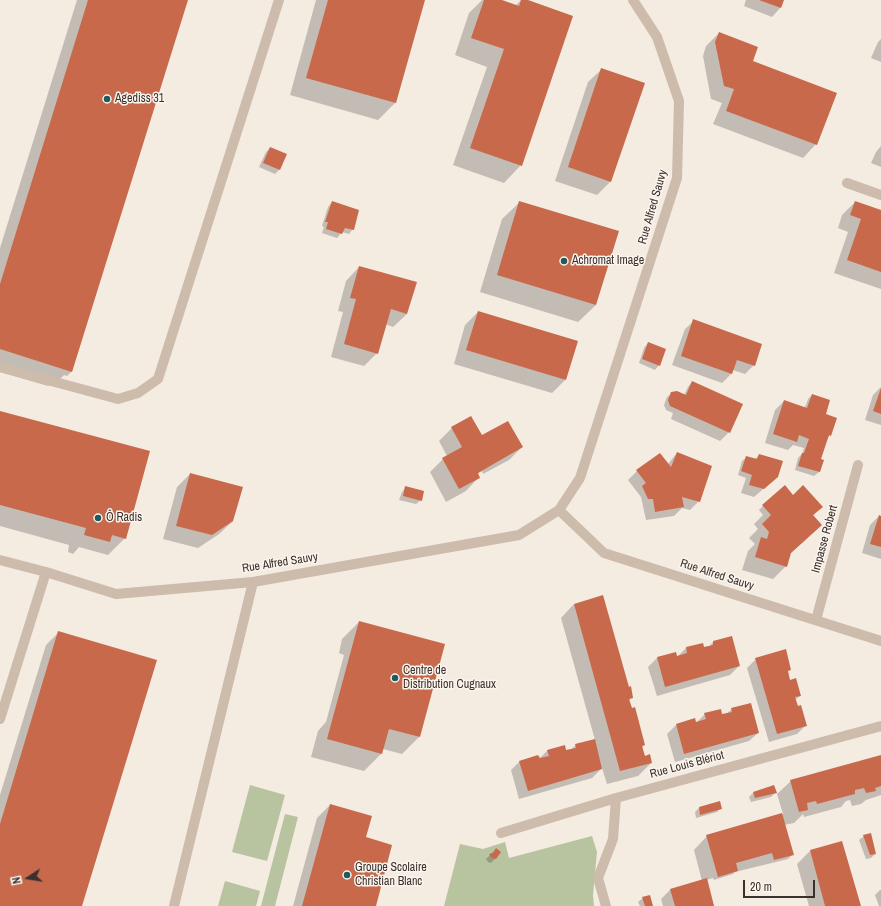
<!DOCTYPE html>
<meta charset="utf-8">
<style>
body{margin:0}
#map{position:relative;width:881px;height:906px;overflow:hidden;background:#f4ebe1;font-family:"Archivo Narrow",sans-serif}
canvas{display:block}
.north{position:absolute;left:8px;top:858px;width:40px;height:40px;-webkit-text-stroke:3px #fbf5ee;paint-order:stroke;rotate:258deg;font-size:11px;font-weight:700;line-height:16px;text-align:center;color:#3b302b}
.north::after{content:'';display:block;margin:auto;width:14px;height:18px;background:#3b302b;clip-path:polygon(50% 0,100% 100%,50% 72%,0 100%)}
.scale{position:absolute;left:743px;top:880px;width:72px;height:18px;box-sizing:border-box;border:2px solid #3b302b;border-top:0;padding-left:5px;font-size:12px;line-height:14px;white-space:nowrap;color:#3b302b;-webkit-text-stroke:3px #fbf5ee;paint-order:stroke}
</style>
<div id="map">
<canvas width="881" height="906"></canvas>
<div class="north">N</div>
<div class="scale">20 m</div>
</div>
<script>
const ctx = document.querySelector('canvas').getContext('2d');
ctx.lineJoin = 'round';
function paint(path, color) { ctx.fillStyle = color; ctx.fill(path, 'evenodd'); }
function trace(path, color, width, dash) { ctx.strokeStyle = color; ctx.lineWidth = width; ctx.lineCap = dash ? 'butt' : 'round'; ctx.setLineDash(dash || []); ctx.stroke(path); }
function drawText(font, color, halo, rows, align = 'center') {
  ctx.font = font + ' "Archivo Narrow",sans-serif'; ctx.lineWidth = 3; ctx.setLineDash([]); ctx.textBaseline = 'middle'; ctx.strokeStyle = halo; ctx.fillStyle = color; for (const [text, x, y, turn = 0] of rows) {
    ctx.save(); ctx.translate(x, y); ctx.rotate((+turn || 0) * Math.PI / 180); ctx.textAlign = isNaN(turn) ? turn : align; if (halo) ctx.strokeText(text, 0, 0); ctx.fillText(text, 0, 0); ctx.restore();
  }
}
paint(new Path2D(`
 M250,785L285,795L267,861L232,852Z
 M285,814L298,817L275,906H261Z
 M592,836L597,852L593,895L594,906H444L460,844L483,849L505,842L509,858Z
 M225,881L260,891L256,906H218Z`), '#b8c4a0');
paint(new Path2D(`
 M77,0H187L72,371L67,376L64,375L56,383L48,386L0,372V248Z
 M316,0H424L395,103L378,120L290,95Z
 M482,0H499L515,6L521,0H525L521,165L504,183L453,165L487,67L455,55L469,13Z
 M746,0H783L780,8L772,17L744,6Z
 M719,33L751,61L816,144L803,158L713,124L722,103L711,99L703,56L706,46Z
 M881,39V62L871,58L878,42Z
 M602,69L643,83L610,182L597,195L555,181L588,82Z
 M881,146V167L871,163L876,152Z
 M270,148L279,170L275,174L259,167L266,152Z
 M332,202L353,229L349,234L342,232L337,238L322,233L324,227L322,226L328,207Z
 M520,202L596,305L578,322L480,292L502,219Z
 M855,202L881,211V289L834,273L848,232L838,228L842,215Z
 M359,267L407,314L393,327L385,324L377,353L364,366L331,357L343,312L338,311L346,281Z
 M478,312L577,341L565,380L552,393L454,364L465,325Z
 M694,321L754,365L745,374L733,370L731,374L722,383L672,365L685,329Z
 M648,343L659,365L655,370L639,363L644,348Z
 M692,382L729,432L720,441L671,419L673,413L666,410L664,405L667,397L672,393L684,395L688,387Z
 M881,387V425L865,420L873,395Z
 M812,395L824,415L830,435L827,439L820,460H823L819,472L814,476L795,470L798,458L802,454L804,448L793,445L788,450L765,443L775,410L784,401L804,408L806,405L808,399Z
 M0,412L125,538L108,555L79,547L73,554L68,552L69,545L0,526Z
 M452,428L522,447L509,460L483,474L482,471L477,474L479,477L466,491L446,502L430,472L443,459L447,456L439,441Z
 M677,453L699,501L690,510L682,508L674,516L646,520L641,497L628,480L637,471L668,464Z
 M759,455L777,477L754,497L741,493L746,478L738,475L742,461L747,457L754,460Z
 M190,474L233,521L219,534L198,548L163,539L177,487Z
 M406,487L421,500L416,504L399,500L402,492Z
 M793,496L821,507L813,516L790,553L786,566L773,579L742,570L748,551L755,544L749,538L758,529L754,524L763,515L759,510L763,506Z
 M879,516L881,517V559L862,553L870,525Z
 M574,604L628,688L632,697L629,701L644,745L642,748L644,757L651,763L638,776L607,784L602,768L592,778L519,799L511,770L520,761L539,759L547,751L565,752L570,750L576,745L595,740L561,618Z
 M359,622L444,645L419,737L402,754L383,749L381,754L364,771L311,757L318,731L326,722L344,655L339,653L342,639Z
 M59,632L81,906H0V795L46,645Z
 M713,642L739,666L730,675L657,696L648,667L657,658L677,657L686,648L702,644L703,649L708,648Z
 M756,659L790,669L787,672L789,681L800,696L795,700L806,725L797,734L769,742L747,668Z
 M732,709L758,733L749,741L675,762L667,734L676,725L695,720V724L705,714L722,716L726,714Z
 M881,756V795L866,800L861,804L852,806L850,800L846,801L841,807L804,817L803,814L794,823L784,825L793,854L788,859L735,872L733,874L714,880L713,878L706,880L714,906H663L661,899L670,890L702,881L694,850L707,836L783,814L777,794L791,781Z
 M776,792L771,797L751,802L749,797L753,793Z
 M719,802L721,808L717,812L696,818L695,812L699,808Z
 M330,805L365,838L375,906H293L317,818Z
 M864,836L875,854L871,858L866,859L859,840Z
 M496,849L495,859L491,863L488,862L486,859Z
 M810,851L860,906H809L797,864Z
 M880,890H881V906H879L875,895Z
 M643,898L652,906H640L638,902Z`), '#0003');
paint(new Path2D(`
 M88,0H188L72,372L0,349V284Z
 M328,0H425L396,103L306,78Z
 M484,0H502L519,6L521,0H528L573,16L522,166L470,148L504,49L471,38Z
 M759,0H784L781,8Z
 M719,32L758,47L753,61L837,93L817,145L726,111L734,89L724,86L715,42Z
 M601,68L645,83L611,182L568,167Z
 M270,147L287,154L280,170L263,163Z
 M332,201L359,210L354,230L345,228L342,234L326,229L328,222H325Z
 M519,201L619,231L596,305L497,275Z
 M855,201L881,210V272L847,260L861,219L850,215Z
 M359,266L417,282L407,314L391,309L378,354L344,344L356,299L350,298Z
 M478,311L578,341L566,380L466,350Z
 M693,319L762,344L755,366L737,360L732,374L681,356Z
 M648,342L666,349L660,366L642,359Z
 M692,381L743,404L730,433L670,406L668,400L671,392L677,391L686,395Z
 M881,388V414L873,411Z
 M812,394L830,400L826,414L837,418L831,436L829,435L821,459L824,460L820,472L798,466L802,453H804L809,439L799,435L797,442L773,434L784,400L807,408Z
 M0,411L150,451L126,539L112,535L110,542L84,535L86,528L0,505Z
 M471,416L482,435L508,421L523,447L478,473L480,478L459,489L442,458L462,447L451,427Z
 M677,452L712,466L700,502L682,497L684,507L655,512L653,499H648L642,486L646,483L636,470L660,453L671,467Z
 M759,454L783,461L778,477L764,489L749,485L752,475L741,471L746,456L757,459Z
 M190,473L243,487L233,521L212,535L176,526Z
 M785,485L793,495L803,485L823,507L813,515L822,525L791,553L787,567L755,557L761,537L767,539L769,532L762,524L771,515L762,505Z
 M405,486L424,491L422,501L403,496Z
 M879,515L881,516V547L870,544Z
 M603,595L629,687L631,686L633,698L629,699L632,708L635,707L645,745L642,746L645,756L650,754L652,763L620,771L574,604Z
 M359,621L445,644L420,737L389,729L382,754L327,739Z
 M58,631L157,660L82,906H0V824Z
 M732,636L740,666L665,687L657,657L676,652L677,656L687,653L686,647L703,643L704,647L713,645V641Z
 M786,649L791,670L788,671L790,680L796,678L801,696L795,697L798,706L801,705L807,726L777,734L755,658Z
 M751,703L759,733L684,754L676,724L695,718L696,722L706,719L704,713L721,709L722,714L732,712L731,708Z
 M595,739L602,769L528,791L519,761L538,755L540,758L549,756L547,750L565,745L566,750L576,748L575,744Z
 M881,755V786L875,788L876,791L866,793L864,788L855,790V794L817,804L816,801L807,803L808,810L799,812L790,780Z
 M774,785L777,793L755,798L753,792Z
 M720,801L722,809L700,815L699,807Z
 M330,804L372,816L366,837L392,845L376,906H302Z
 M782,813L794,855L774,860L772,853L736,863L738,871L718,877L706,835Z
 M871,833L876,854L870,855L863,835Z
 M842,841L861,906H825L810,850Z
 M496,848L501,852L496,859L492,858L489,854L493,853Z
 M707,878L714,906H675L670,889Z
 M650,895L653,906H645L642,897Z`), '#c8694b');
trace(new Path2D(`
 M0,367L118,399L138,393L158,379L279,0
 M0,719L46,572
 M174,906L253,582`), '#cdbbac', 10);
trace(new Path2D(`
 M633,0L657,37L679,101L677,178L580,478L559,510L604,553L881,641
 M847,183L881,195
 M0,560L46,572L116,594L253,582L519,535L559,510
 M816,620L858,465
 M501,833L616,798L881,726
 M606,906L598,878L613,839L616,798`), '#cdbbac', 10);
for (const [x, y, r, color] of [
 [107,99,4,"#1f5a5e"],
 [564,261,4,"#1f5a5e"],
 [98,518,4,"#1f5a5e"],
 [395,678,4,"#1f5a5e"],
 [347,875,4,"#1f5a5e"]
]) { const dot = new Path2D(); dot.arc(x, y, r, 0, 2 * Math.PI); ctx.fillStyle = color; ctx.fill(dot); trace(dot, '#fbf5ee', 1.5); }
drawText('12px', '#3b302b', '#fbf5ee', [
 ["Agediss 31",115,99],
 ["Achromat Image",572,261],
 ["Ô Radis",106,518],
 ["Centre de",403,671],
 ["Distribution Cugnaux",403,685],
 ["Groupe Scolaire",355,868],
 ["Christian Blanc",355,882]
], 'left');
drawText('12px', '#3b302b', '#fbf5ee', [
 ["Rue Alfred Sauvy",653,207,-74],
 ["Impasse Robert",825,539,-75],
 ["Rue Alfred Sauvy",280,563,-9],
 ["Rue Alfred Sauvy",717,575,18],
 ["Rue Louis Blériot",687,765,-15]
]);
</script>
